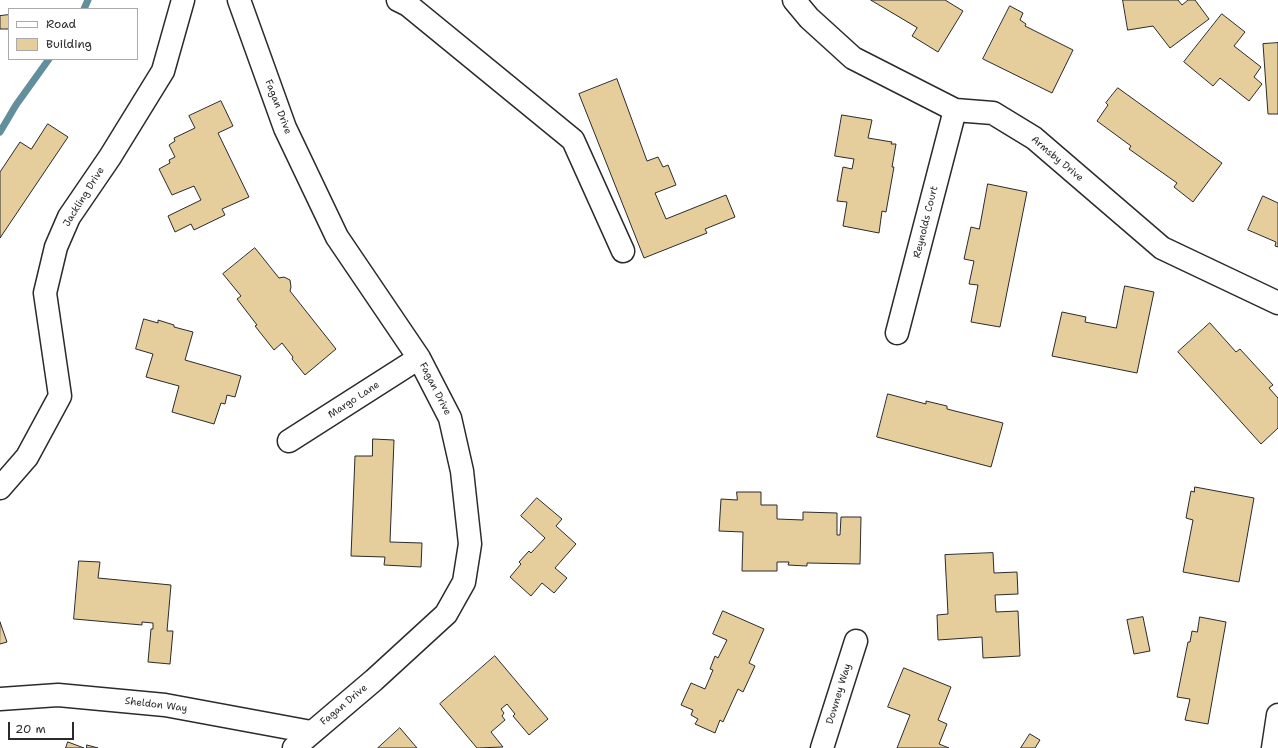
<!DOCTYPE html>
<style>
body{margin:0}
#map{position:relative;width:1278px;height:748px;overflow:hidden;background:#fff;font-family:"Shantell Sans",sans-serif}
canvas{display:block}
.legend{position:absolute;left:8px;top:8px;width:130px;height:52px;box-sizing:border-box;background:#fff;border:1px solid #aaa;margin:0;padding:5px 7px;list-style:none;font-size:12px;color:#2b2b2b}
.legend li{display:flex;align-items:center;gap:8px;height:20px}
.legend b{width:20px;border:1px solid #aaa}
.scale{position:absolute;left:8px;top:722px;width:66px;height:18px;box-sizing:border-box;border:2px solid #2b2b2b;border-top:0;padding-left:5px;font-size:12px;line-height:14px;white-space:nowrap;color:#2b2b2b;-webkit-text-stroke:3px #fff;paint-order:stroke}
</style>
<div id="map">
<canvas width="1278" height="748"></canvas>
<ul class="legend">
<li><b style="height:5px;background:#fff"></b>Road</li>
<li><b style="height:11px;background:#e6cd9c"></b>Building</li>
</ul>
<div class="scale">20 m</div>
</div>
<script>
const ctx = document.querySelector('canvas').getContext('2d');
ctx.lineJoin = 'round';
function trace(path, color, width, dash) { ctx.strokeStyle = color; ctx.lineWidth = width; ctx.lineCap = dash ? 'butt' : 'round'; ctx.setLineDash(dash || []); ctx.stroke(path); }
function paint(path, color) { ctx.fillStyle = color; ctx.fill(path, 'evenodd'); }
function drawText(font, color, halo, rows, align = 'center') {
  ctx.font = font + ' "Shantell Sans",sans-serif'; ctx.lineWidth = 4; ctx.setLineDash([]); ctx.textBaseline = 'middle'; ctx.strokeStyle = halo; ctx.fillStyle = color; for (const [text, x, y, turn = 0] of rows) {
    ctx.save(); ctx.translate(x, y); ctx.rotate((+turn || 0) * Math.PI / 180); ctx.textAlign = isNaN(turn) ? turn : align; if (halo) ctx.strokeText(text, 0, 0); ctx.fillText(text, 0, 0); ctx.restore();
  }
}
trace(new Path2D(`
 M84,9L88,0
 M0,132L16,105L49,59`), '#628f9b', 7);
const building = new Path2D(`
 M871,0H945L963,11L938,52L912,36L917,28Z
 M1123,0H1178L1182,5L1188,0H1195L1209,19L1170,48L1153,26L1128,30Z
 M1010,6L1023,13L1020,20L1026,24L1025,26L1073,50L1052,93L983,59Z
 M1222,14L1245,32L1234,46L1261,67L1254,77L1262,84L1249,101L1220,78L1213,86L1184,62Z
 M9,15V29H0V16Z
 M1278,43V114H1268L1263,44Z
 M617,79L647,161L658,157L663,167L668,165L676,185L655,193L666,219L726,195L735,217L705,229L707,233L644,258L579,94Z
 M1118,88L1222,163L1193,202L1174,187L1177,183L1129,149L1131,146L1097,121L1108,105L1106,103Z
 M221,101L233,126L218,133L249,197L222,209L225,215L194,230L191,224L175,232L168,216L201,200L194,186L172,195L159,169L170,163L169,160L175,157L169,145L175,141L174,138L195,128L189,116Z
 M842,115L872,120L868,138L892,142L891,144H896L892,167H894L886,212L882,211L879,233L843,226L847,202L837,201L843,167L852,169L854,159L835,156Z
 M48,124L68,137L0,238V172L20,142L31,149Z
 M988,184L1027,192L1000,327L971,322L978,285L969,284L974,261L964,259L971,227L979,229Z
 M1263,196L1278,203V247L1275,246L1276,242L1248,230Z
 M255,248L279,278L284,277L290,280L291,287L290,291L336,349L305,375L292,359L293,357L282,343L274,350L255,326L257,325L237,299L241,296L223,274Z
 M1125,286L1154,292L1137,373L1052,356L1062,312L1086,317L1085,322L1116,328Z
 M144,319L158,323V320L174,325V327L193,332L185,360L241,376L235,397L227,395L225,404L221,403L214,424L172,412L179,386L146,377L153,354L136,349Z
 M1210,323L1236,352L1240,349L1273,385L1269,388L1278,398V428L1261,444L1178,352Z
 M888,394L926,404V401L947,406V409L1003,423L991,467L877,437Z
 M373,439L394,440L390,542L422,543L421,567L384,565L385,557L351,556L355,456H372Z
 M1195,487L1254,498L1239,582L1183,572L1193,520L1186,518L1191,491L1194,492Z
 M737,492H761V505H777V519L803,520V512L837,513V535H840L841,517H861L860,564L807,563V566L788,565L789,562H777V571H742L743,532L719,531L721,499L737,500Z
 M537,498L562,519L556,526L576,544L555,568L567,578L554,593L542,583L531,596L510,577L521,564L519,562L529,551L531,553L545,538L521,516Z
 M993,553L994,573L1017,572L1018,594L995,595L996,612L1018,611L1020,656L983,658L982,637L938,640L937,615L948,614L945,555Z
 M79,561L100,562L98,578L171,585L167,631H173L170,664L148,662L151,629H153V623L142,622V625L74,619Z
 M723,611L764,629L749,663L755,666L743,692L738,689L723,722L720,720L715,733L695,724L698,719L691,715L693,710L681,705L691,683L705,689L713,670L710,669L715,656L718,658L727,640L713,634Z
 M1143,617L1150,651L1134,654L1127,620Z
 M1200,617L1226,622L1208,724L1185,720L1190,699L1177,697L1188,642H1190L1192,631L1197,632Z
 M0,622L7,642L0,644Z
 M495,656L548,719L529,735L513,716L515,714L507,704L501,709L504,713L502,716L505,720L491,732L503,747L477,748L440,704Z
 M904,668L951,687L938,720L947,724L939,744L949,748H897L910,715L888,707Z
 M400,728L417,748H378Z
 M1030,734L1040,740L1035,748H1021Z
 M68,742L84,748H66Z
 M87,745L98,748H87Z`);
paint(building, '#e6cd9c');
trace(building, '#2b2b2b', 1);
const minor = new Path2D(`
 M239,0L285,128L337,237L419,358L450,418L462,471L470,544L464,582L446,614L374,680L294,748
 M398,0L408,5L573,140L623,251
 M794,0L809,18L853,58L955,110L993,113L1034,138L1162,248L1278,303
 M897,333L955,110
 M289,441L419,358
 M0,488L27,457L60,396L45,293L56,247L69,217L110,157L163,71L183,0
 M0,699L58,695L165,705L311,732
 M822,748L856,641
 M1273,748L1278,715`);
trace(minor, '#2b2b2b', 25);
trace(minor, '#fff', 22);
drawText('10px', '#2b2b2b', '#fff', [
 ["Fagan Drive",278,107,69],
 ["Armsby Drive",1057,159,40],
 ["Jackling Drive",84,197,-58],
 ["Reynolds Court",926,222,-76],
 ["Fagan Drive",435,389,63],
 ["Margo Lane",354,400,-33],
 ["Downey Way",839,694,-73],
 ["Sheldon Way",156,705,7],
 ["Fagan Drive",344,705,-40]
]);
</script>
